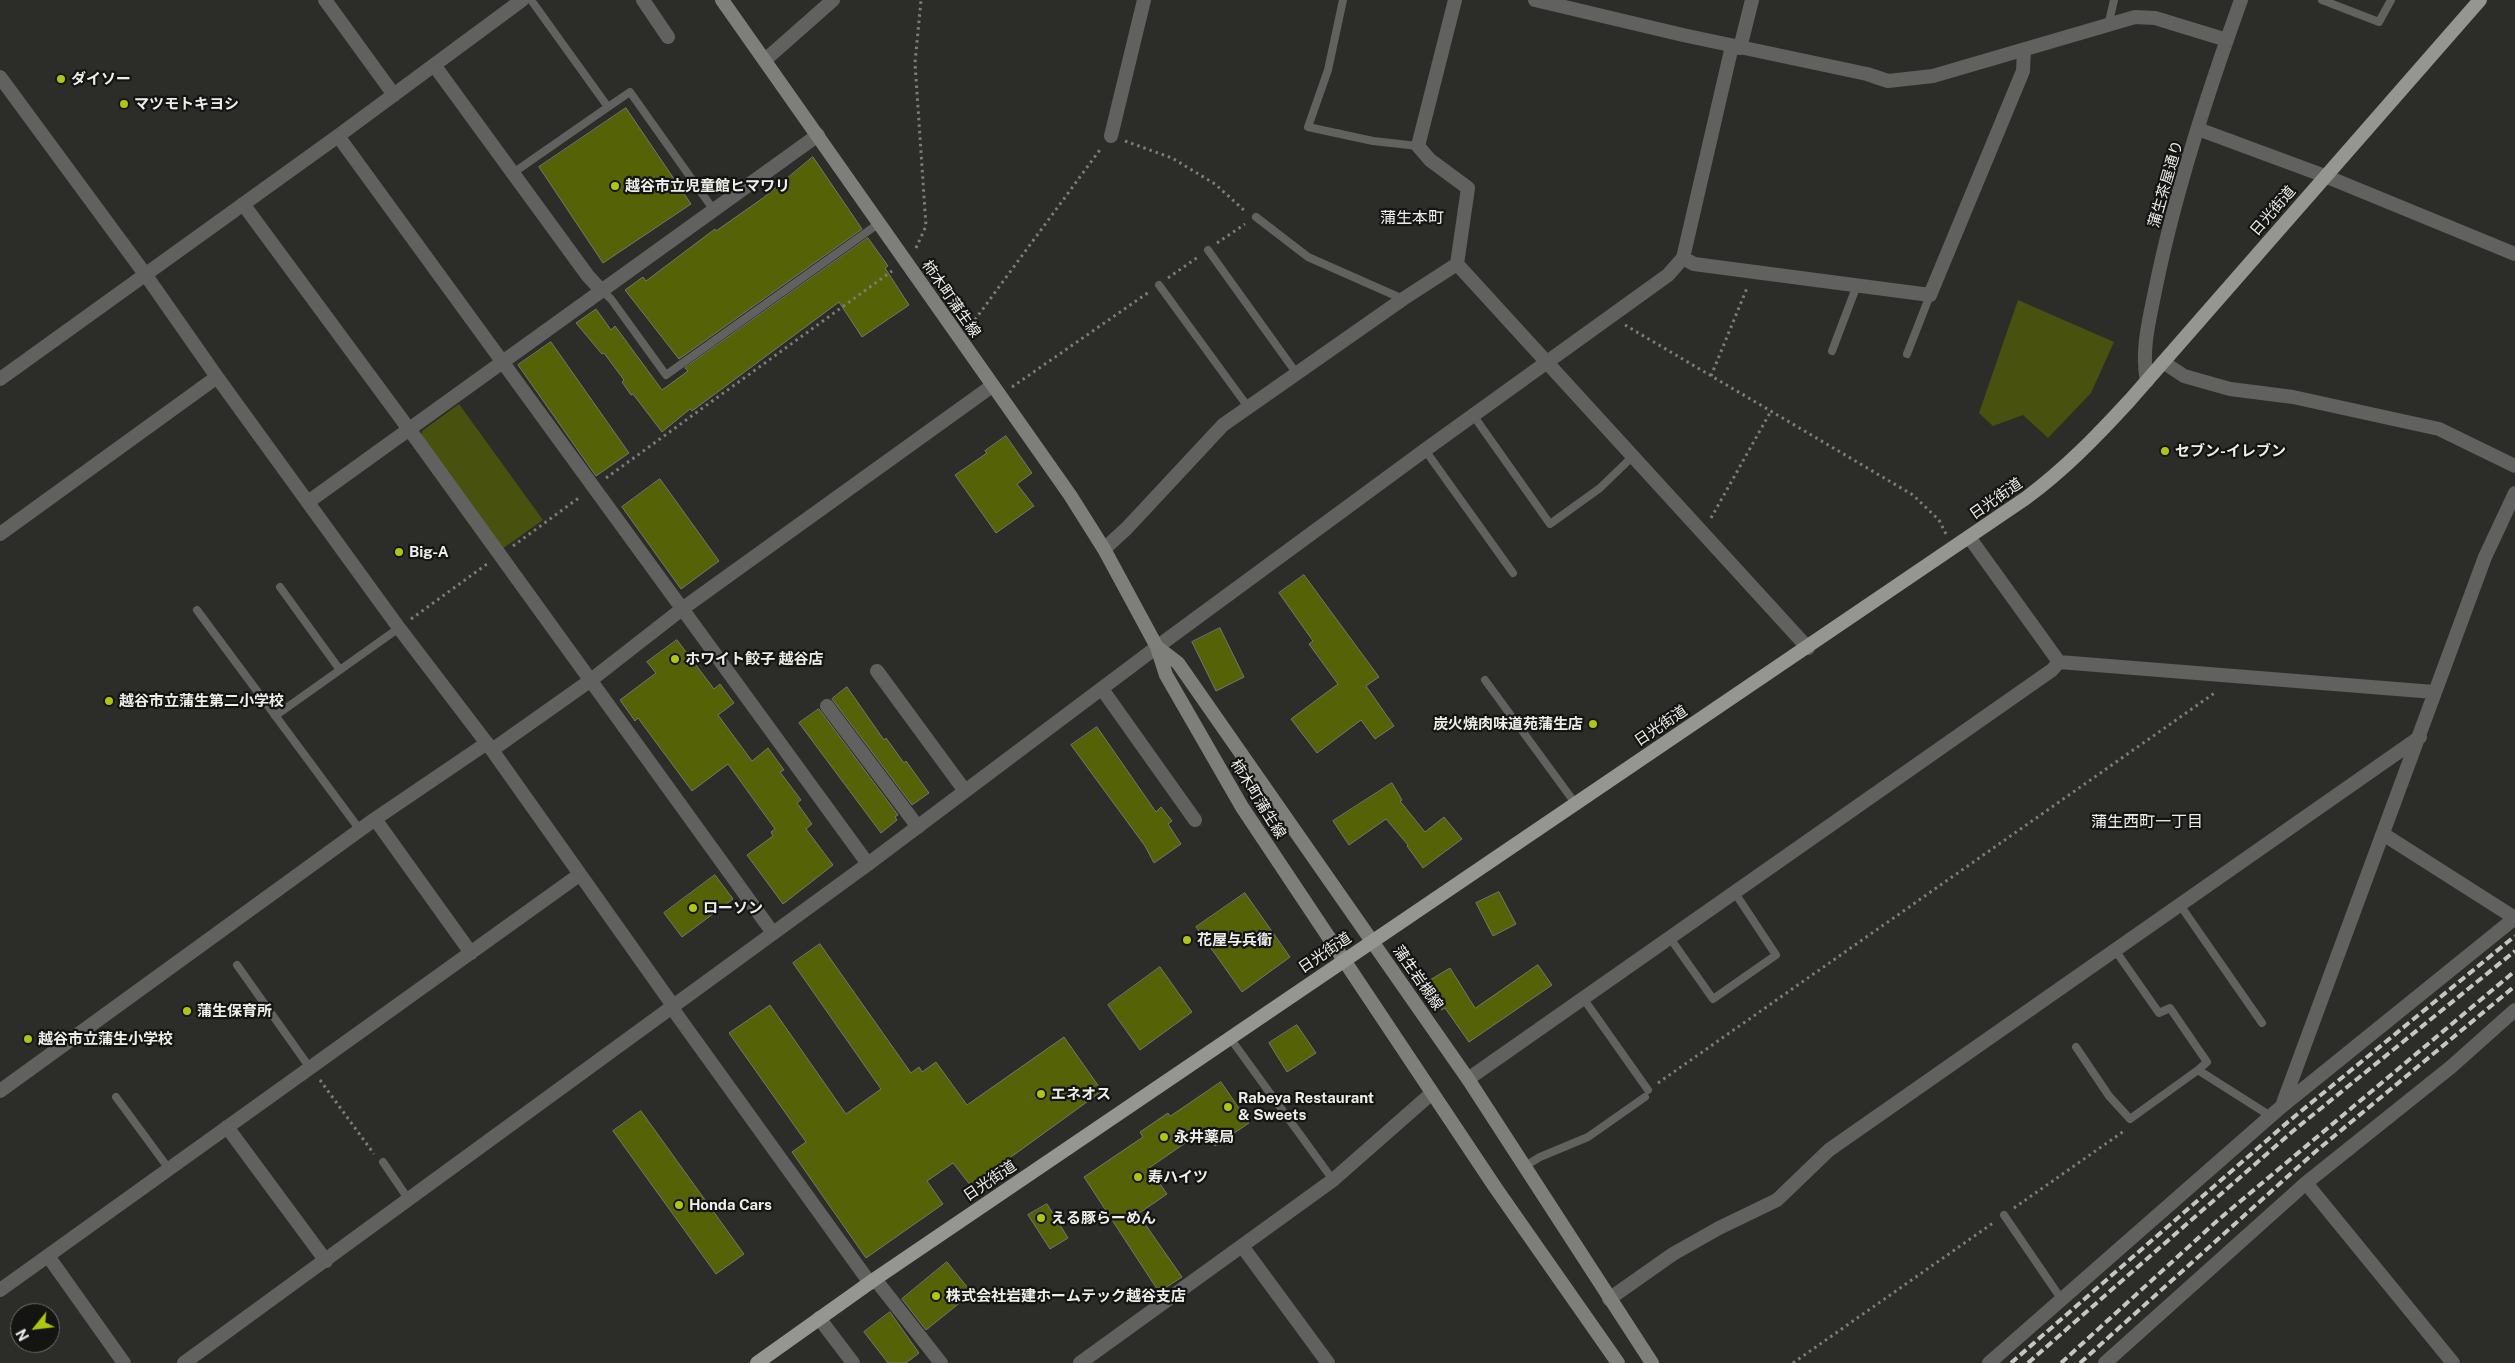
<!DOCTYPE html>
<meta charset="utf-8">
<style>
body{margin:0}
#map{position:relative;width:2515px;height:1363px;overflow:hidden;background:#2c2d28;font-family:"Public Sans",sans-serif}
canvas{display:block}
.north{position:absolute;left:10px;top:1303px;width:50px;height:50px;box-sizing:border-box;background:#141513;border:1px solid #6b6c69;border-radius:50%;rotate:241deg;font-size:14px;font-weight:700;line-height:20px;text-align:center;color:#edeeea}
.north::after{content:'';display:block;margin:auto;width:18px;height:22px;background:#aec60b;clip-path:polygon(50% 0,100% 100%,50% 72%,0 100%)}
</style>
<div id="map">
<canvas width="2515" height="1363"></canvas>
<div class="north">N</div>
</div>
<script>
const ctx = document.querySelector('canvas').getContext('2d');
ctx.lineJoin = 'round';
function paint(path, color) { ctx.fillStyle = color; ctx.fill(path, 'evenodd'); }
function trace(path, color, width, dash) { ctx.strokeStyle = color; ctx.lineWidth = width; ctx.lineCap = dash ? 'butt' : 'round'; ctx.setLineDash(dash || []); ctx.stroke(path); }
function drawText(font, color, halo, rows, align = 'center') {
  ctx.font = font + ' "Public Sans","Noto Sans JP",sans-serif'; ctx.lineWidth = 4.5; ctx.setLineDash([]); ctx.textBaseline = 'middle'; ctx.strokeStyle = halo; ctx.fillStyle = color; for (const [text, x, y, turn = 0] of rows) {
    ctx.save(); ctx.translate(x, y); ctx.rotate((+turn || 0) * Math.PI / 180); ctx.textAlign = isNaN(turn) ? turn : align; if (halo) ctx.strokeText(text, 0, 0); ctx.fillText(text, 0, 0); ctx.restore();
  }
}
paint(new Path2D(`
 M2018,300L2114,342L2091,393L2048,438L2023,415L1993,426L1979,413Z
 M459,404L543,520L502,549L421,438L422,431Z`), '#48520e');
const building = new Path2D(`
 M626,108L691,204L603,263L539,167Z
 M813,157L862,229L679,359L625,290L643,277L646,281L715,229L716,231L763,198Z
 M868,238L888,266L885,268L909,305L862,337L839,302L692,411L690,409L662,432L633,394L631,395L622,382L624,380L604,353L602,354L576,323L596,309L611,330L615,326L662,390L688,371L685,368Z
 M551,342L629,453L596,476L518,365Z
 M1006,436L1032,473L1017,484L1034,506L996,533L955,475L987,453L985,451Z
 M660,479L719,561L681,589L622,507Z
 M1304,575L1379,677L1366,686L1394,726L1375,739L1361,720L1317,753L1291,719L1338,684L1309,644L1313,641L1279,593Z
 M1220,628L1244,677L1216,691L1192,642Z
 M677,640L714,689L720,684L734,703L718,715L752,761L768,748L784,770L780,772L801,800L797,803L812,824L806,829L833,865L783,904L747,855L773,836L771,832L775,829L728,764L692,791L638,718L635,721L620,700L656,673L647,662Z
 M847,687L884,740L886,738L904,763L906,761L929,793L912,805L832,699Z
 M819,709L898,815L895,817L897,820L881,833L799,723Z
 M1097,727L1156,812L1161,807L1172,821L1168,824L1181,844L1154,863L1145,846L1071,745Z
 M1392,783L1402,800L1400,801L1425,832L1444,817L1462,839L1423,868L1407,846L1408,845L1386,819L1349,845L1333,821Z
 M715,875L733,899L682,937L664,913Z
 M1499,892L1516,924L1493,936L1476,903Z
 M1245,893L1290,957L1242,992L1196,927Z
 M820,944L911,1073L919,1067L922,1072L936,1062L967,1105L1064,1037L1102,1091L971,1186L953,1163L927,1181L943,1204L866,1258L792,1152L806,1142L729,1033L770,1005L846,1114L881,1089L793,963Z
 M1538,965L1552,985L1469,1042L1445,1008L1441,1010L1425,983L1450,968L1475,1008Z
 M1160,967L1192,1012L1140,1050L1108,1005Z
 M1297,1025L1316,1053L1287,1072L1269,1043Z
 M1221,1082L1249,1123L1215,1146L1204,1130L1149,1168L1167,1194L1138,1214L1182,1277L1159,1292L1084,1177L1143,1137L1140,1132L1168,1113L1170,1116Z
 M641,1111L744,1254L716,1274L613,1131Z
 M1047,1204L1068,1238L1050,1249L1028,1215Z
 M947,1262L972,1293L926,1330L902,1299Z
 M890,1312L919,1353L906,1363H888L864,1332Z`);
paint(building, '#556205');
trace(building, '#757670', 1);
trace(new Path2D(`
 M1125,141L1172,158L1215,184L1245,211
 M1217,243L1245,224
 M916,248L926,226L915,63L921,0
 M1168,278L1198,257
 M971,325L1102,147
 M1625,325L1913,495L1939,520L1946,534
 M1711,376L1747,288
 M1012,387L1149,292
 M606,478L892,271
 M1711,518L1771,411
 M513,546L580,497
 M411,619L487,564
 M320,1080L374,1154
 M1658,1083L2216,692
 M2014,1208L2124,1131
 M1793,1363L1993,1223`), '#7c7d78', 3, [2.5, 4]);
trace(new Path2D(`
 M1343,0L1328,70L1308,127L1373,141L1418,146
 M2322,0L2379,22L2391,0
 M2108,26L2114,0
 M608,107L630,92L713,209
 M513,173L608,107L531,0
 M1256,217L1308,257L1403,299
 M1208,250L1297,374
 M1159,285L1248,407
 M600,289L611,299L666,375L878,224
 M1832,351L1857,285
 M1907,354L1930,295
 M1473,415L1550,524L1600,488L1632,457
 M1425,450L1513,573
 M280,587L340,670
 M197,610L360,830
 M1485,680L1575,803
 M275,716L399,628
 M2180,905L2262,1023
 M1670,938L1713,999L1776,955L1735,893
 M2115,950L2159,1013L2170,1008L2207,1062L2198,1070L2272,1117
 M237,965L310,1068
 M1583,998L1648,1090
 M1230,1038L1333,1180
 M2076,1047L2109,1096L2130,1119L2198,1070
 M116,1097L169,1169
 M383,1162L409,1200
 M1525,1166L1540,1157L1588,1137L1645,1097
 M2004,1215L2062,1300`), '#61625f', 8);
trace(new Path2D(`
 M325,0L394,95
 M643,0L668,37
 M1535,0L1683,35L1867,74L1888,81L1933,76L2135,17L2155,18L2227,40
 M1740,48L1752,0
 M765,60L833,0
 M434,65L588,276L600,289
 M0,77L145,274L217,377L399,628L492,750L674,1007
 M2198,129L2325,176L2515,254
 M338,136L868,864
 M1111,136L1144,0
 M243,204L417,440L773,933
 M1683,258L1694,264L1930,295L2023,71L2024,50
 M1457,264L1808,648
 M2163,362L2184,376L2230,389L2293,397L2439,429L2515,466
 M0,379L338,136L522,0
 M308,502L818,135
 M0,534L217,377
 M1969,537L2059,662L2434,692
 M1104,549L1126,529L1223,425L1403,299L1457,264L1468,188L1430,160L1418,146L1455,0
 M1157,647L1425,450L1668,275L1683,258L1732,46
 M877,671L965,791
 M1102,689L1195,820
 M827,706L918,827
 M492,750L591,680L682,609L992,386
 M375,819L471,953
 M2383,834L2515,918
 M672,1008L870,1283
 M1468,1079L2052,670L2059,662
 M0,1091L375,819L487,743
 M2282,1106L2485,557L2515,493
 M227,1127L326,1261
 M2306,1183L2453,1363
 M1242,1246L1328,1363
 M48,1256L124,1363
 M875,1279L941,1363
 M0,1290L579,875
 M1609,1299L1673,1254L1719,1228L1777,1200L1829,1150L2420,737
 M1080,1363L1333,1180L1432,1093
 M1989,1363L2281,1107L2515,918
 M2105,1363L2306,1183L2451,1067L2515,1010`), '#61625f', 14);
trace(new Path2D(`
 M2147,381C2141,351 2149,321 2155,291C2175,192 2207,95 2241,0
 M819,1318L853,1363
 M184,1363L868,864L1157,647`), '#61625f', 14);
trace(new Path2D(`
 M722,0L1070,495L1104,549L1157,647L1178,663L1468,1079L1652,1363
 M1157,647L1166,675L1242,807L1495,1187L1618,1363`), '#7e7f7b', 14);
trace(new Path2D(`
 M757,1363L875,1279L2026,498C2065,469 2097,436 2130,400L2480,0`), '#959691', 14);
trace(new Path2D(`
 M2011,1363L2289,1121L2515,936
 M2028,1363L2293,1131L2515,951
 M2061,1363L2218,1220L2515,971
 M2080,1363L2315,1152L2515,986`), '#c5c6c2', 4, [8, 4]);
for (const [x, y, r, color] of [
 [61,79,5,"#aec60b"],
 [124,104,5,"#aec60b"],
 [615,186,5,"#aec60b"],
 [2165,451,5,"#aec60b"],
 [399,552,5,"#aec60b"],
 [675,659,5,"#aec60b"],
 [109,701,5,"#aec60b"],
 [1593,724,5,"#aec60b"],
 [693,908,5,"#aec60b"],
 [1187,940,5,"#aec60b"],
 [187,1011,5,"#aec60b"],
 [28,1039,5,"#aec60b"],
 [1041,1094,5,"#aec60b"],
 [1228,1107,5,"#aec60b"],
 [1164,1137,5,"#aec60b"],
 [1138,1177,5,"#aec60b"],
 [679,1205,5,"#aec60b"],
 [1041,1218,5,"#aec60b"],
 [936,1296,5,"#aec60b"]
]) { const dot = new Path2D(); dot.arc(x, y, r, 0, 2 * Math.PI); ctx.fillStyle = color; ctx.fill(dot); trace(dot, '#141513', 2); }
drawText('bold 15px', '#edeeea', '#141513', [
 ["ダイソー",71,79],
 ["マツモトキヨシ",134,104],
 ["越谷市立児童館ヒマワリ",625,186],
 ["セブン-イレブン",2175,451],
 ["Big-A",409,552],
 ["ホワイト餃子 越谷店",685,659],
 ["越谷市立蒲生第二小学校",119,701],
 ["炭火焼肉味道苑蒲生店",1583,724,"right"],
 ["ローソン",703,908],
 ["花屋与兵衛",1197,940],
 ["蒲生保育所",197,1011],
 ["越谷市立蒲生小学校",38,1039],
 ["エネオス",1051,1094],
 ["Rabeya Restaurant",1238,1098],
 ["& Sweets",1238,1115],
 ["永井薬局",1174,1137],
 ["寿ハイツ",1148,1177],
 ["Honda Cars",689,1205],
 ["える豚らーめん",1051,1218],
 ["株式会社岩建ホームテック越谷支店",946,1296]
], 'left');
drawText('15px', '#edeeea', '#141513', [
 ["蒲生茶屋通り",2166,184,-74],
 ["日光街道",2273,211,-49],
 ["柿木町蒲生線",951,299,55],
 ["日光街道",1996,499,-35],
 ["日光街道",1661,726,-34],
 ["柿木町蒲生線",1258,799,58],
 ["日光街道",1325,953,-34],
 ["蒲生岩槻線",1418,978,55],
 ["日光街道",990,1181,-34]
]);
drawText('16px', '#edeeea', '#141513', [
 ["蒲生本町",1412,218],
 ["蒲生西町一丁目",2147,822]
]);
</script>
